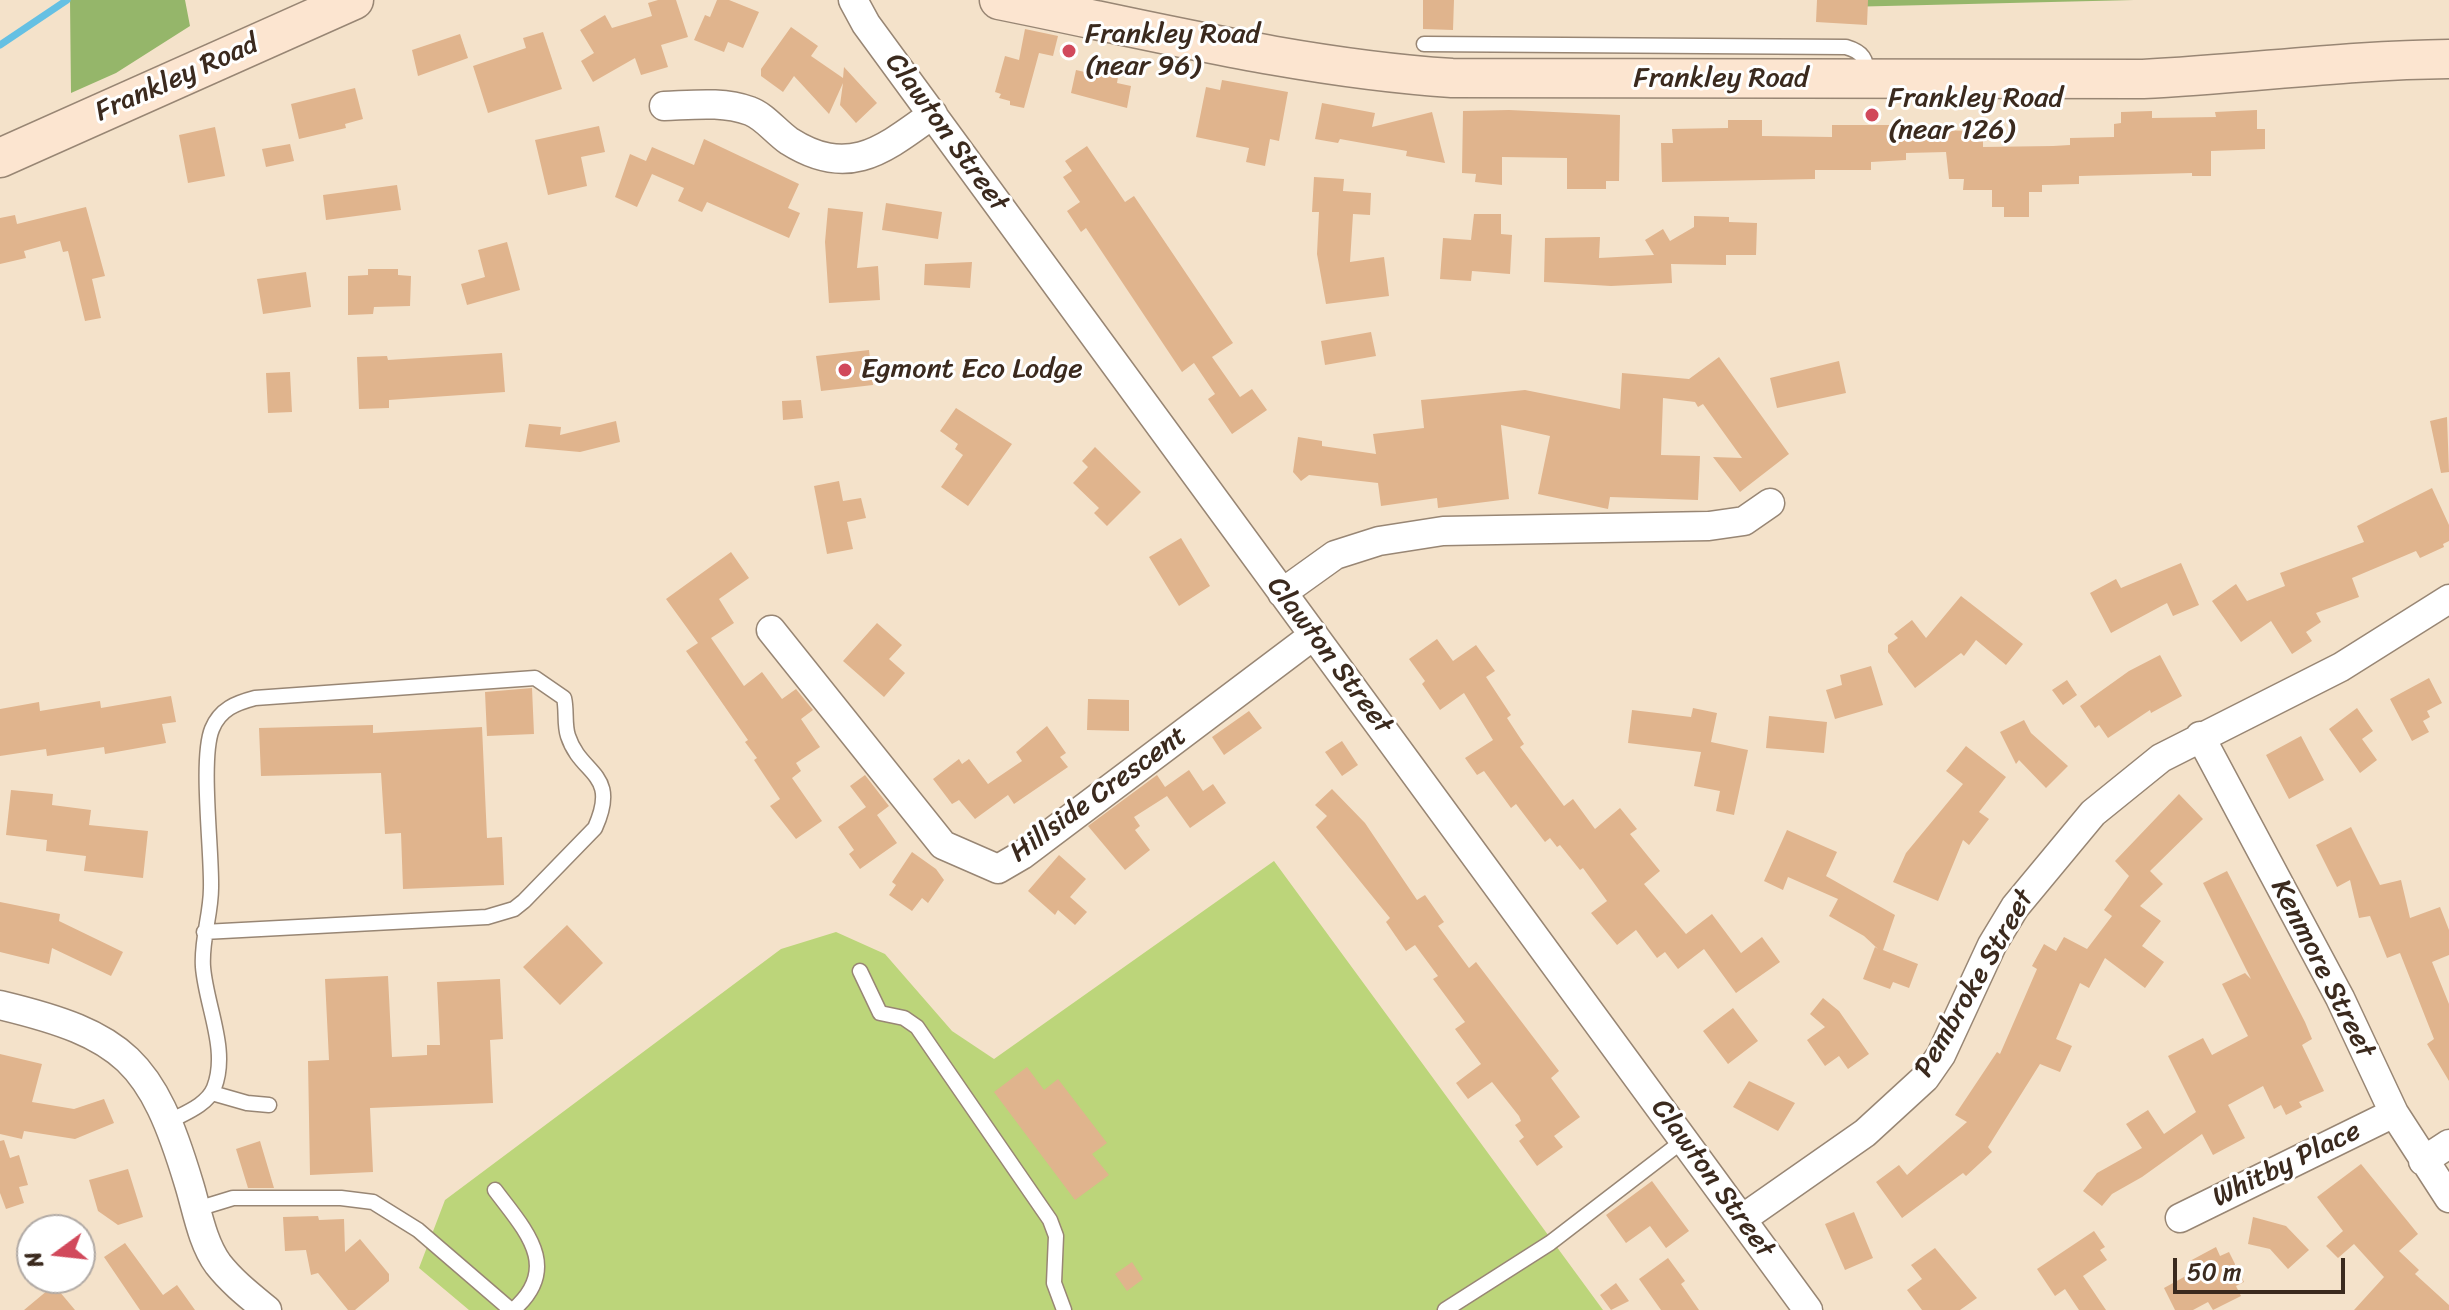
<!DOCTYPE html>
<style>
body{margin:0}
#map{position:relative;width:2449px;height:1310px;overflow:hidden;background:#f4e2ca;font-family:Sriracha,sans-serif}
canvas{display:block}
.north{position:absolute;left:16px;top:1214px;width:80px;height:80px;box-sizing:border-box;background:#fff;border:2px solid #b1aaa5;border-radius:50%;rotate:255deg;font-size:22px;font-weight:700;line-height:32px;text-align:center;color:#3b2a1e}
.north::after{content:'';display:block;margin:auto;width:28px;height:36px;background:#d1495b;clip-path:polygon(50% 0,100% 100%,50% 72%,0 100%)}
.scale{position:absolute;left:2173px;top:1258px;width:172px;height:36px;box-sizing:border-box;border:4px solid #3b2a1e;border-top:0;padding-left:10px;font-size:24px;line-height:28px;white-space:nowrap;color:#3b2a1e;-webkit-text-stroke:6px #fff;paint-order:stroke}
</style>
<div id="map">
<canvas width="2449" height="1310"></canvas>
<div class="north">N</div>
<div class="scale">50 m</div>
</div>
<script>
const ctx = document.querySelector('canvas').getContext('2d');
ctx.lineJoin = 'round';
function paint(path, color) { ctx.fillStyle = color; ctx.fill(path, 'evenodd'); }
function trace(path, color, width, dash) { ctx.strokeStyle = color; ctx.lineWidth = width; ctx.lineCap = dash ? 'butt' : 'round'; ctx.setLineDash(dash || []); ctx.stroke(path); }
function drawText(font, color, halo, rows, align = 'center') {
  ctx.font = font + ' Sriracha,sans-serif'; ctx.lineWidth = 6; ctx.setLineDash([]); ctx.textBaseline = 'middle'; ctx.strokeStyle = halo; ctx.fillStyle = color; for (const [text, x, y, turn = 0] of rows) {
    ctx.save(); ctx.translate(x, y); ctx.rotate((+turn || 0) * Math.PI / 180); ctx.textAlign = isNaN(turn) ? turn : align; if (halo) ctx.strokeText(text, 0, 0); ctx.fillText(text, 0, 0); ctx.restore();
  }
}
paint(new Path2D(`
 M1274,861L1603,1310H469L419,1268L445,1200L781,949L836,932L885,954L952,1031L994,1059Z`), '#bcd57a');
paint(new Path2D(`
 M70,0H185L190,26L116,73L71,93Z
 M1826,0H2134L1844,7Z`), '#95b66a');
trace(new Path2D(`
 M0,45L67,0`), '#65c0e3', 7);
paint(new Path2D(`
 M658,0H676L688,37L661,45L668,67L641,75L635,58L593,82L581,61L594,53L580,30L605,15L612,28L652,16L648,3Z
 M717,0H729L759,12L743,48L728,42L724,52L694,40L705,15L710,17Z
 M1423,0H1454L1453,30L1423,29Z
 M1817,0H1868L1867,25L1816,22Z
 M791,27L818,46L811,56L843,78L844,67L877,103L856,123L840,105L843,83L829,114L794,76L783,92L761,76V69Z
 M1025,29L1058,36L1053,56L1039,53L1024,108L1010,105V101L999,98L1001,94L995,92L1005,56L1019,60Z
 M543,32L562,89L488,113L473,66L526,48L523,38Z
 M460,34L468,58L418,76L412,50Z
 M1091,59L1120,65L1117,83L1131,86L1127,108L1071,93L1076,70L1089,73Z
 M1222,80L1288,92L1279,141L1270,139L1265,166L1246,162L1249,148L1196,137L1206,87L1220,90Z
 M355,88L363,119L345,124L346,128L299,139L291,104Z
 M1322,103L1375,113L1372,127L1432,112L1445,163L1406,156L1407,151L1340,139L1338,143L1315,139Z
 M1509,110L1620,115L1619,181H1606V189H1567V158L1502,157V185L1475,182L1476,174L1462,173L1463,111Z
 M2257,110V129H2265V149L2211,151V176H2192V173L2079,176V184L2042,185V192H2029V217H2004V207H1992V190H1963L1964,179H1949L1946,152L1906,153V160L1871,162V170H1815V179L1662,182L1661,143H1673L1672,129L1728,128V120H1762V136L1832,137V125H1924V130L1983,131V147L2053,146L2070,145V138L2114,137V124L2121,123V112L2152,111V118L2216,117L2215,112Z
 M599,126L605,152L581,157L587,186L548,195L535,140Z
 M215,127L225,176L188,183L179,135Z
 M704,139L799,184L788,208L800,213L789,238L707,202L702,212L678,201L684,188L652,174L637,207L615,197L630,154L646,161L652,147L694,165Z
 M290,144L294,161L266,167L262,149Z
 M1087,146L1125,202L1134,196L1233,343L1212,357L1240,397L1252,389L1267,410L1232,434L1208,399L1215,394L1194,363L1182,372L1086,228L1081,232L1067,211L1080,202L1063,177L1072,171L1065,161Z
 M1314,177L1344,179L1343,191L1371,193L1370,215L1353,214L1350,262L1384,257L1389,296L1326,304L1317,254L1319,212H1312Z
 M397,185L401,210L326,220L323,195Z
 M886,203L942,212L938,239L882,230Z
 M86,207L105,276L92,279L101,318L85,321L68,251L63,252L60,241L24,251L26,258L0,264V218L15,215L17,224Z
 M828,208L863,212L857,268L878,266L880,300L829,303L825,242Z
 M1474,214H1501V234L1512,235L1510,274L1472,271L1471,281L1440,279L1443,238L1471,240Z
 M1694,216L1729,217V222L1757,223L1756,255H1726V265L1671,264L1672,283L1611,286L1544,282L1545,238L1600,237L1599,258L1654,255L1645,240L1663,229L1670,241L1694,227Z
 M507,242L520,290L467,305L461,284L485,277L478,250Z
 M972,262L970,288L924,285L925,264Z
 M368,269H398V275L411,276L410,306L374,307L373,314L348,315V276L368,275Z
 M306,272L311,307L263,314L257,279Z
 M1371,332L1376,356L1325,365L1321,341Z
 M869,350L873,385L821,391L816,356Z
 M502,353L505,392L389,400V408L359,409L357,357L387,356L388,360Z
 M1719,357L1789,454L1740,492L1713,457L1742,458L1703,404L1698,407L1695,402L1663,398L1661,455L1700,456L1698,500L1610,497L1608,509L1538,494L1550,436L1501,425L1509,499L1438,508L1437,498L1381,506L1378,483L1309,475L1301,481L1293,472L1298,437L1322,441V446L1376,454L1373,434L1424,428L1421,400L1525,390L1620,409L1622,373L1689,379Z
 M1839,361L1846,393L1777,408L1770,378Z
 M290,372L292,412L268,413L266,373Z
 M801,400L803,418L783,420L782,401Z
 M956,408L1012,444L968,506L941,487L963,455L955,449L958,444L940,431Z
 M2447,417L2449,472L2441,473L2430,421Z
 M616,421L620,442L580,452L525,447L529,424L561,427L560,435Z
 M1095,447L1141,492L1107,526L1094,513L1099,508L1073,483L1088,467L1082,461Z
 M839,481L843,501L861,498L866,518L847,522L853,549L827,554L814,486Z
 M2432,488L2449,525V541L2443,544L2444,547L2420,558L2416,551L2352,578L2359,597L2316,613L2321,622L2306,632L2312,641L2292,654L2271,621L2241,642L2212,601L2236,584L2247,601L2285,586L2280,573L2364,542L2357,526Z
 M1181,538L1210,586L1179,606L1149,557Z
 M731,552L749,578L719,599L734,623L711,638L744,686L762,672L782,699L796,689L813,710L801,719L820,747L796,763L801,771L792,778L822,821L796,839L770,806L780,799L754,760L757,758L745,742L748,740L686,651L698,643L666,599Z
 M2181,563L2199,605L2173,616L2167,603L2111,633L2090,593L2116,579L2121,588Z
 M1961,596L2023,644L2006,665L1976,640L1964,656L1961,653L1915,688L1888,652V645L1898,638L1894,634L1912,620L1926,638Z
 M877,623L902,645L889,659L905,673L884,697L843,661Z
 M1437,639L1453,661L1476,645L1495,671L1486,677L1511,715L1507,718L1524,744L1520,747L1564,806L1573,799L1595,829L1620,808L1637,829L1630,834L1660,871L1644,884L1686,934L1712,914L1741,953L1762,937L1780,962L1736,993L1704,949L1678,969L1665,952L1657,958L1636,930L1617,945L1591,913L1607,901L1583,868L1580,870L1560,845L1557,847L1550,838L1545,842L1516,804L1511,808L1484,771L1477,775L1465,758L1493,740L1464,693L1440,710L1422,684L1425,681L1409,659Z
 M2160,655L2182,696L2151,713L2150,710L2108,738L2099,725L2095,728L2080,706L2129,671Z
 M1871,666L1883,705L1835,719L1826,690L1842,685L1840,675Z
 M2429,678L2442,703L2427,711L2430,717L2423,721L2429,732L2412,741L2390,699Z
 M2067,680L2077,695L2063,705L2052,690Z
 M532,688L534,734L487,736L485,692Z
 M171,696L176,722L162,724L166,743L105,754L104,747L47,756L46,749L0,756V709L39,702L40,711L100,701L101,708Z
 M1088,699L1129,700V731L1087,730Z
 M1693,708L1717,713L1711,742L1748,750L1734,815L1716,811L1720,791L1694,786L1701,752L1628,743L1632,710L1691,717Z
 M2357,708L2373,731L2362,739L2377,760L2360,773L2329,729Z
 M1249,711L1262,728L1224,755L1212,737Z
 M1769,716L1827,722L1824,753L1766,748Z
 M2024,720L2031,733L2068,766L2046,788L2019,760L2016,764L2000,732Z
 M373,725V733L482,727L487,838L502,837L504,885L403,889L401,833L385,834L381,773L261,776L259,728Z
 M1047,726L1066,753L1060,757L1068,767L1014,804L1008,795L975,819L959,800L952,804L933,779L959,759L962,764L969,759L988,784L1022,761L1016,752Z
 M2301,736L2324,780L2289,799L2266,755Z
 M1342,741L1358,765L1342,776L1325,752Z
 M1966,746L2006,777L1979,812L1989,819L1969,845L1963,840L1938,901L1893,882L1906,853L1963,784L1946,771Z
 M1189,770L1203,791L1213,784L1226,803L1190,828L1167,796L1134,817L1140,826L1135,830L1150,850L1125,870L1088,826L1157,775L1165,787Z
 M865,775L889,806L877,815L897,843L860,869L849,854L854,850L838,827L866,807L850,786Z
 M1332,789L1365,823L1417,900L1425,895L1444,922L1438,926L1469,968L1476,962L1559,1071L1551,1078L1580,1117L1554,1136L1563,1147L1537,1166L1519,1141L1524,1137L1515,1125L1521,1121L1519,1116L1492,1082L1468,1099L1456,1083L1481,1064L1455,1029L1465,1022L1433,979L1438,976L1415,945L1406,951L1386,922L1390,918L1316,827L1327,816L1315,805Z
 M11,790L53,794L52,805L91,810L89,825L148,831L143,878L84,871L86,856L46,851L47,840L6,835Z
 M2179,794L2203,819L2150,871L2163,884L2140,906L2161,921L2142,946L2164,962L2145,988L2105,958L2089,988L2080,983L2056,1039L2072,1046L2060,1072L2040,1064L1988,1147L1992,1152L1966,1176L1963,1173L1902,1218L1876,1182L1899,1165L1907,1175L1967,1122L1955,1115L1997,1052L2000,1054L2037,969L2032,966L2044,944L2056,951L2064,937L2087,949L2112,916L2104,910L2129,876L2115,861Z
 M2351,827L2380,885L2401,880L2410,918L2440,907L2449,930V955L2432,962L2449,1004V1081L2427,1044L2434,1039L2400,953L2387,958L2370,916L2359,918L2350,880L2337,887L2316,845Z
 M1787,830L1837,852L1826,876L1895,915L1883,950L1918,964L1909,988L1893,982L1890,989L1863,979L1875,947L1878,949L1864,936L1829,916L1838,899L1788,877L1783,890L1764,881Z
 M912,852L936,869L944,880L928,903L922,898L912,911L889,895L896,885L892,882Z
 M1059,855L1086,879L1070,897L1087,912L1075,925L1058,910L1055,915L1028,891Z
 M2227,871L2305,1022L2312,1039L2302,1045L2324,1091L2299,1102L2302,1107L2286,1115L2281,1105L2274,1109L2263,1086L2228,1105L2245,1138L2213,1155L2202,1134L2142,1177L2112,1194L2102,1206L2083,1191L2097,1173L2142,1148L2126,1124L2148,1110L2164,1134L2196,1112L2168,1056L2203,1038L2212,1055L2248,1036L2222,984L2245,973L2251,979L2203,883Z
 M0,902L60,914L59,921L123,952L111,976L52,948L49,964L0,952Z
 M567,925L603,963L560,1005L523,967Z
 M388,976L392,1057L427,1055V1045H440L437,982L500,979L503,1039L490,1040L493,1103L370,1108L373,1172L310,1175L308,1061L329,1060L325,979Z
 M1823,998L1839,1011L1869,1054L1848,1069L1839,1056L1825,1066L1807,1040L1825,1027L1810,1014Z
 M1733,1008L1758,1041L1728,1064L1703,1031Z
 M0,1054L42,1064L32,1102L74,1109L104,1099L114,1123L75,1139L24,1131L22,1139L0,1134Z
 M1027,1067L1044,1090L1058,1079L1107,1143L1092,1154L1109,1175L1075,1200L994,1092Z
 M1749,1081L1795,1103L1778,1131L1733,1107Z
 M4,1140L10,1158L19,1155L28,1185L19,1187L24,1203L6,1209L0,1193V1141Z
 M260,1141L274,1188H248L236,1149Z
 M2361,1164L2418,1234L2399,1251L2419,1270L2415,1274L2449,1305V1310H2354L2384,1277L2354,1244L2338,1258L2326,1246L2343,1231L2317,1197Z
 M128,1169L143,1217L118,1225L98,1211L89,1180Z
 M1652,1181L1689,1231L1666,1248L1650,1226L1626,1243L1606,1215Z
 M1854,1212L1873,1258L1845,1270L1825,1224Z
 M318,1216L319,1220L344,1219L345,1252L360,1239L389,1274V1281L355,1310H348L318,1273L311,1275L306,1250L285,1251L283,1217Z
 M2253,1217L2286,1226L2309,1250L2288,1269L2270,1249L2248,1244Z
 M2094,1231L2105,1247L2100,1250L2107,1260L2083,1276L2106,1310H2079L2065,1289L2055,1296L2037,1269Z
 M125,1243L163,1295L177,1285L195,1310H140L104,1257Z
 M2216,1247L2220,1256L2229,1252L2244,1282L2236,1286L2241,1296L2213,1310L2208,1302L2193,1310H2175L2164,1288L2193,1272L2188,1262Z
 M1935,1248L1977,1298L1960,1310H1922L1907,1290L1922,1279L1911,1265Z
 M1668,1258L1685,1281L1681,1284L1699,1310H1661L1639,1279Z
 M1132,1262L1143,1279L1127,1291L1115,1274Z
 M1616,1283L1629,1301L1611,1310L1600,1295Z
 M54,1285L75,1310H24Z`), '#e0b48d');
const lane = new Path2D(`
 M1424,44L1846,47C1863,52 1867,59 1867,76
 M860,971L880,1013L904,1018L917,1027L1050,1220L1056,1236L1054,1283L1064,1310
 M212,1093L247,1103L269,1105
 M170,1121C185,1113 207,1105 214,1088C229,1050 206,1006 203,967C201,940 211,915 211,888C212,851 200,759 212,729C220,709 236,703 255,698L535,678L564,698C567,710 564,724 568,736C581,776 620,772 595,828L524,901L514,909L487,917L204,932
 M495,1190C524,1229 563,1267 513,1310
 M197,1209L233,1198H341L373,1202L418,1230L511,1310
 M1445,1310L1550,1243L1684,1140`);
const street = new Path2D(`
 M853,0L866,24L1808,1310
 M664,106C693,105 722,101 750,111C764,116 776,132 789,141C849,179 883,150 933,114
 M1282,593L1335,555L1379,541L1443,531L1709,526L1744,521L1770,503
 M771,630L943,845L998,869L1022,855L1314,635
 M2200,736L2340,998L2394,1113L2449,1198
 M0,1005C125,1035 152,1061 189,1184C197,1210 202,1242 218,1264C232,1282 250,1296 267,1310
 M2423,1161L2449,1144
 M2180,1218L2394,1113
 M1742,1219L1865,1133L1925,1078L1941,1055L1992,945L2015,907L2093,813L2161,758L2341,667L2449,599`);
const secondary = new Path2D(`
 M999,0C1149,30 1299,68 1452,78L2143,79C2246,74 2346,60 2449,59
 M0,158L354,0`);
trace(lane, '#988674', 17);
trace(street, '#988674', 31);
trace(secondary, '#988674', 41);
trace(lane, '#fff', 14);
trace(street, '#fff', 28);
trace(secondary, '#fce5d0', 38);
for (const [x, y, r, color] of [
 [1069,51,8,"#d1495b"],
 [1872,115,8,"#d1495b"],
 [845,370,8,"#d1495b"]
]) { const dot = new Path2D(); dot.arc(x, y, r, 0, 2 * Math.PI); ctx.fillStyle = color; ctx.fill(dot); trace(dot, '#fff', 3); }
drawText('28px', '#3b2a1e', '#fff', [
 ["Frankley Road",1085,35],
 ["(near 96)",1085,67],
 ["Frankley Road",1888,99],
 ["(near 126)",1888,131],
 ["Egmont Eco Lodge",861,370]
], 'left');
drawText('28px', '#3b2a1e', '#fff', [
 ["Frankley Road",177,79,-24],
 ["Frankley Road",1721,79],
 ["Clawton Street",946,133,54],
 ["Clawton Street",1329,656,53],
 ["Hillside Crescent",1099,795,-36],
 ["Kenmore Street",2322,969,63],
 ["Pembroke Street",1975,984,-60],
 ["Whitby Place",2287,1165,-26],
 ["Clawton Street",1712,1179,54]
]);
</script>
